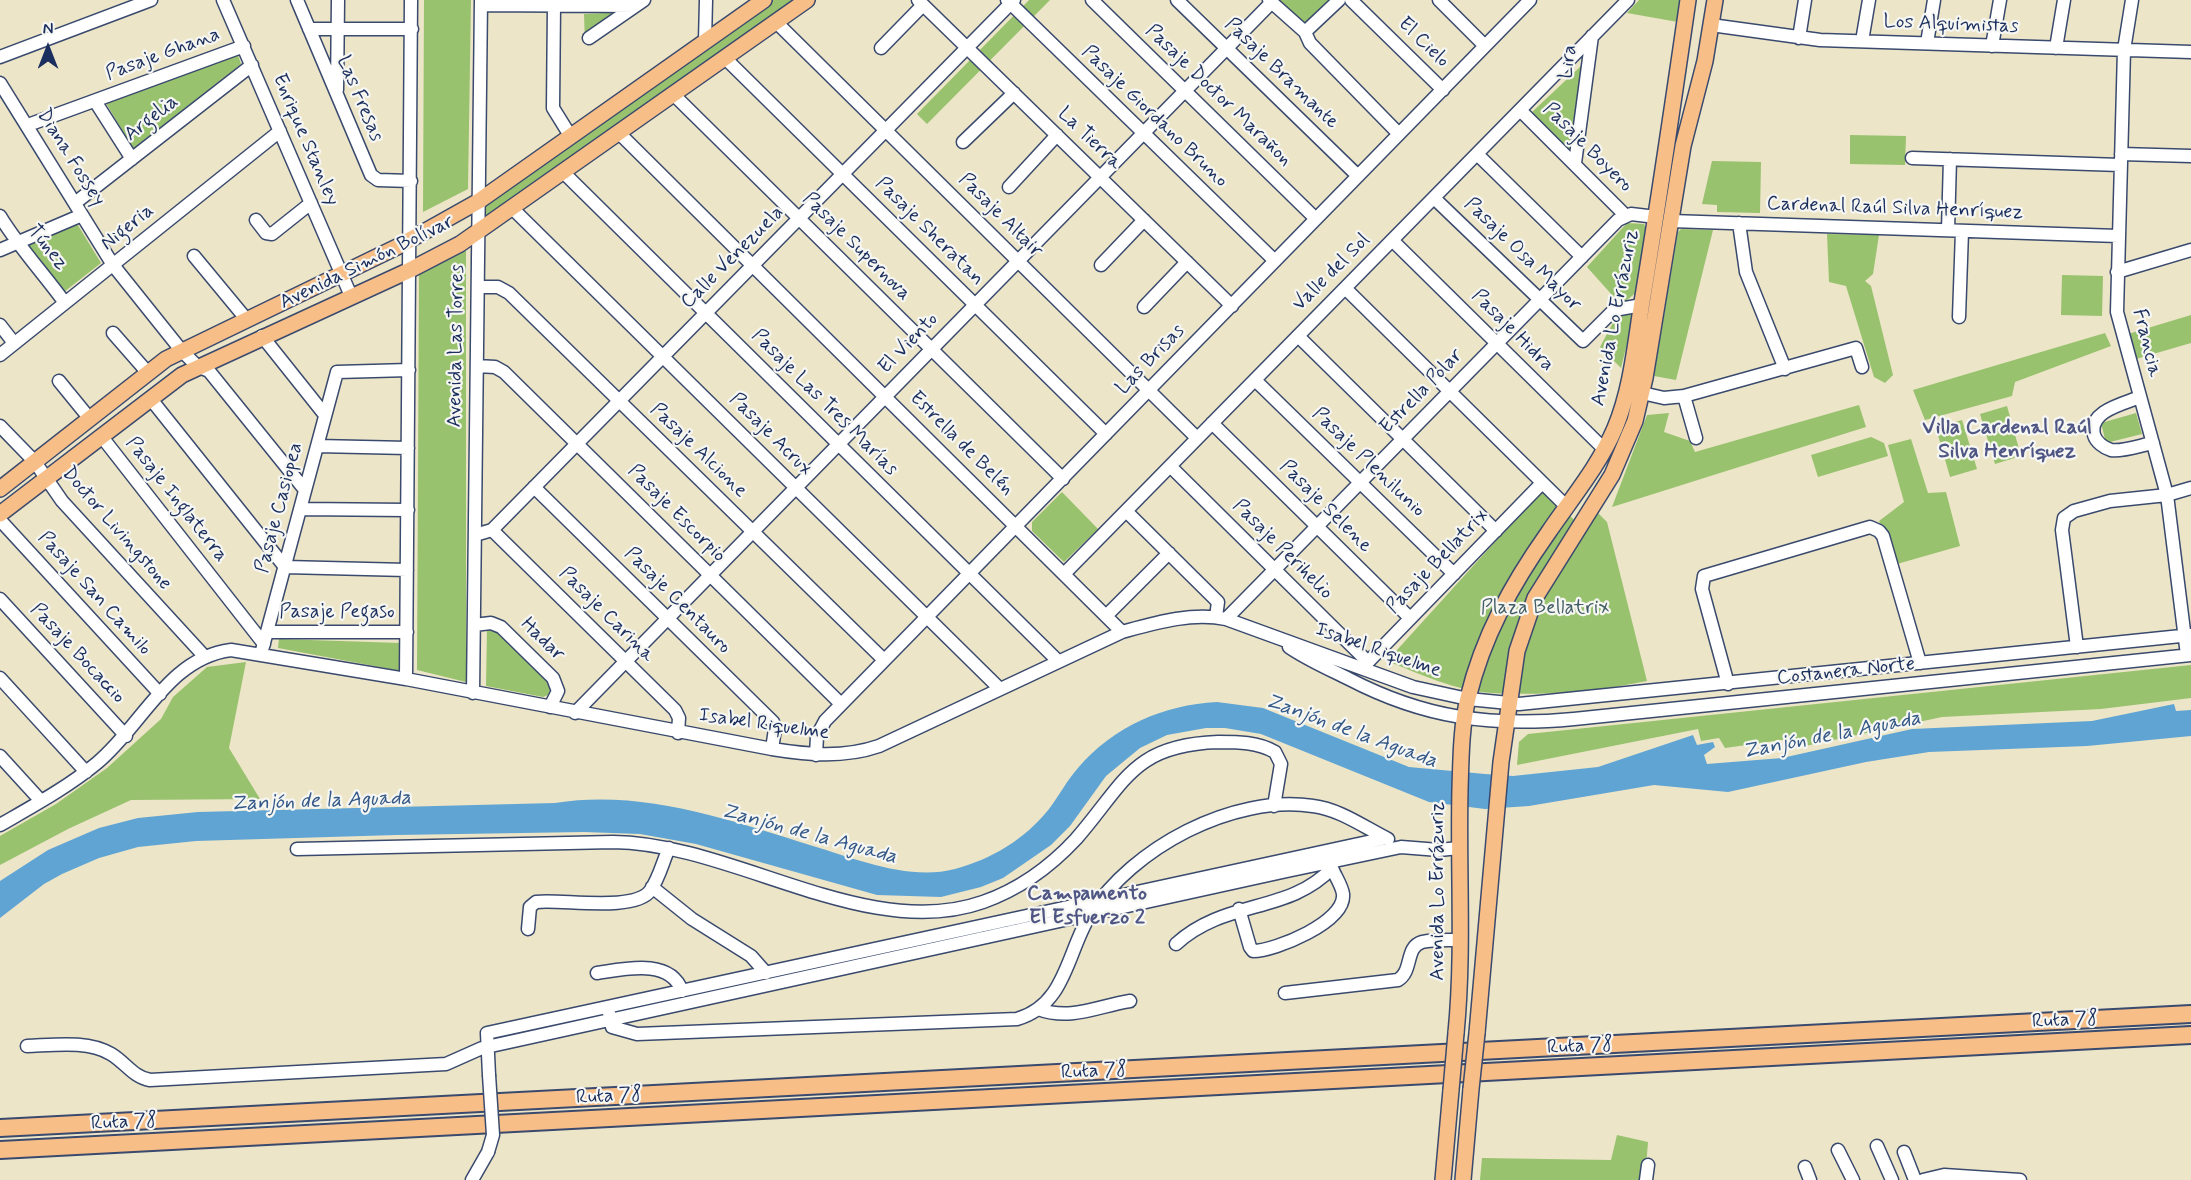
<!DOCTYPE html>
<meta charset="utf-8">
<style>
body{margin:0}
#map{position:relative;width:2191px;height:1180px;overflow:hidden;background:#ece5c8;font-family:Mynerve,sans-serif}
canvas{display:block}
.north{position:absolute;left:18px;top:18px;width:60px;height:60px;-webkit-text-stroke:4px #f6f6f2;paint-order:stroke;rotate:0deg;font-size:16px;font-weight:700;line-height:24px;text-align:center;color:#1b2f5e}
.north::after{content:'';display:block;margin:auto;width:21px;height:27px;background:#1b2f5e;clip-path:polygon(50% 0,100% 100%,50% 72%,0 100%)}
</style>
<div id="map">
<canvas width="2191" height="1180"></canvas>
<div class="north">N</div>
</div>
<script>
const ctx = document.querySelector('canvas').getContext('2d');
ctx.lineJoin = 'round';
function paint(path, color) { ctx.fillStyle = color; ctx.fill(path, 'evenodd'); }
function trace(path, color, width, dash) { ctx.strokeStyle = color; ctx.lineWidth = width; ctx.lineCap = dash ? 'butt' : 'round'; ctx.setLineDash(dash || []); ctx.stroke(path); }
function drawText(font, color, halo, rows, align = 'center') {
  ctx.font = font + ' Mynerve,sans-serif'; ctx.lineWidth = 4.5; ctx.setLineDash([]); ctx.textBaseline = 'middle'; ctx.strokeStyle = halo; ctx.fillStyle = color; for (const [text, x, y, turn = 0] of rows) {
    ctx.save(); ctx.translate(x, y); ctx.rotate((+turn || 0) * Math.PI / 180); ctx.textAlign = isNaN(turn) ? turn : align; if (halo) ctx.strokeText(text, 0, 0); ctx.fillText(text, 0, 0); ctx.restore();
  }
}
paint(new Path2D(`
 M424,0H471L468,189L423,212Z
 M772,0H795L485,218V202Z
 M1029,0H1050L927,124L917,114Z
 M1276,0H1332L1309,24L1300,23Z
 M1639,0H1681L1678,22L1627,13Z
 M632,12L585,43L584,14Z
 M237,52L241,64L133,149L106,103Z
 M1582,65L1569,150L1531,113Z
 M1850,135L1906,136L1905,165L1850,164Z
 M1712,161L1761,162L1760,213L1717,212V205L1702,204Z
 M76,222L101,263L64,292L25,243Z
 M1627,223L1644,224L1647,231L1638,291L1621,305L1587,267Z
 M1681,229L1713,230L1676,380L1654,376L1678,232Z
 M1827,234L1879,235L1873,274L1865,281L1871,286L1893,375L1885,383L1874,377L1846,286L1829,282Z
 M466,245V682L417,670L419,270Z
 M2062,275L2103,276L2102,316L2061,315Z
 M1625,311H1635L1621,368L1600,347L1615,319Z
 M2191,315V343L2136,359L2128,334Z
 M2105,333L2111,346L2015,382L2012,396L1925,420L1913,390Z
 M1859,405L1866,427L1612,507L1647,415L1669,413L1664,432L1690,441L1695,452Z
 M2007,406L2021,456L1995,464L1980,414Z
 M2136,413L2142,434L2106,443L2101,423Z
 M1962,420L1977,469L1950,477L1936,428Z
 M1871,437L1884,443L1888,456L1818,477L1811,455Z
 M1911,439L1928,493L1946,492L1960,546L1897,564L1879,521L1904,502L1888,445Z
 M1542,490L1583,528L1595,510L1607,522L1647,681C1600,691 1541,696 1492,693C1456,691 1420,674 1387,661Z
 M1062,492L1098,529L1064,562L1032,531V522Z
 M487,629L503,634L549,683L551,688L548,695L543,697L486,686Z
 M279,639L401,643V671L278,648Z
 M246,662L229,748L260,799L131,800L68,829L0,865V836L56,804L107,768L161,719L173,697L207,667Z
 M2191,665V698L2101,709L1942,717L1796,748L1791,747L1789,739L1725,748L1719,738L1701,741L1698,729L1517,765L1519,742L1528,734Z
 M1617,1135L1648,1142L1645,1180H1480L1482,1158L1611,1160Z`), '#98c26e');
paint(new Path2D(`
 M1217,702L1263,708L1409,767L1485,774L1513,776L1598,767L1693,735L1697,745L1713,742L1715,747L1704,755L1707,764L1782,758L1912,729L2092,721L2174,704L2176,711L2191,710V736L2087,746L1929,752L1866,762L1728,792L1654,785L1529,806L1485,809L1429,802L1261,734L1225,728H1206L1167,735L1140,748L1106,776L1070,826L1051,845L1003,878L981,887L941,897L877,895L696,844L640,834L584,832L396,835L196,841L138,847L99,858L62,874L44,884L0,918V881L48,850L99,828L138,818L198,812L555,803C643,789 730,820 813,846C856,859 909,881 955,869C992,859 1025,839 1049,809C1059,796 1067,780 1078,768C1114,726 1163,705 1217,702Z`), '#60a4d4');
const minor = new Path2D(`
 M223,0L351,296
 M297,0L371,175L378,180L411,181
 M918,0L1232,306
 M1007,0L1275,261
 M1092,0L1316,219
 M1177,0L1358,176
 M1269,0L1305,32L1310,43L1399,134
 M1351,0L1443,90
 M1439,0L1485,46
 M2132,0L2124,50L2117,312L2167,495L2187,655
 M481,5L635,6
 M554,5L553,108L571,137
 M776,22L1197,438
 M1711,25L1820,40L2191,52
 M309,29H412
 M1305,32L1339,0
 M589,38L644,0
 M1799,38L1805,0
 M705,41L706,0
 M1862,41L1869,0
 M1927,43L1934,0
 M1992,46L2000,0
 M881,48L923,5
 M2056,48L2064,0
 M0,57L151,0
 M725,58L1106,434
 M0,83L113,265L181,350L197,366L209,371L305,490
 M337,90L338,0
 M673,94L1063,479
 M95,101L132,159
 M1520,110L1626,216
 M28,125L244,46
 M619,133L1122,632
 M963,142L1014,93
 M1477,154L1582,257
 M2121,154L2191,156
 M1912,158L2120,165
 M1575,163L1592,36
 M563,172L1058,661
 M1009,187L1057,135
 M1434,198L1583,341L1614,310L1642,305
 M75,203L252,65
 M512,208L1000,689
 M0,216C18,246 44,274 65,303
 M256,220L266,233L272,234L311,203
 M1671,221L2118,236
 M1739,223L1746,272L1785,369
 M1948,230L1950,159
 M1392,240L1604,449
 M0,250L82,215
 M194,256L247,320
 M1101,265L1144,220
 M2117,272L2191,250
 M478,287H498L509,293L884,660
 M1345,288L1566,506
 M1144,307L1187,262
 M1959,317L1962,231
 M0,325L14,343
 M113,333L148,373
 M262,336L325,415
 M1298,336L1496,531
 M0,355L280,131
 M477,366L495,367L504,372L841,704
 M1255,380L1454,574
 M59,381L90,419
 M1642,393L1664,398L1684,396L1856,348L1862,367
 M1684,396L1696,438
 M2140,397C2123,404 2088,411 2094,435C2096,442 2104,448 2111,450C2123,452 2141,445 2153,443
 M150,398L285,567L407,570
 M1212,423L1410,618
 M0,426L35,462L62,501L205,657
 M102,437L264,644
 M317,446L408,448
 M1170,466L1368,662
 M534,487L773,722L775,729L772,749
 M300,509L408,510
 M1126,511L1218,602L1216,617
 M0,520L160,694
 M492,530L675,710L679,718L678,733
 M475,535L492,530L1014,0
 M1064,574L1628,0
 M0,599L126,736
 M1106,616L1169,553
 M1226,619L1618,220L1631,214L1656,217
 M474,625L491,623L501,627L553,678L558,691L550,707
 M267,632H407
 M1289,647C1308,660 1329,669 1349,679C1424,718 1491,727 1574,719L2191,655
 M2077,647L2062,530L2064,518L2074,511L2110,501L2167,495L2191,488
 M261,654L337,372L409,370
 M1365,669L1368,662L1542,483
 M0,678L86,772
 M406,679L411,0
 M1728,684L1702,589L1704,576L1870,527L1879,531L1883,536L1920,663
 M473,693L481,0
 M575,713L1271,3
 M816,755L817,736L825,721L1530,0
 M0,756L41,801
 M0,825C33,806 68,787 97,763C142,726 168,658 231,650L406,679L772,749C809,755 844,758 879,746L1122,632C1155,623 1191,612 1226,619L1413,687L1468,699L1519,704L2191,635
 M297,849L613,842C733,843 867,943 983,902C1020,889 1050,867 1076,839C1125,783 1132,745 1218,742C1238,742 1258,742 1275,752L1281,764L1274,806
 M652,887L692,919L751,956L766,973
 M1239,909L1250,947L1253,951C1275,951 1346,922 1343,894C1342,886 1335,876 1332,868
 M528,929L530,907L536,902C562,899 634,912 650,891C659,879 663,861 669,848
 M1176,944C1225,899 1289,914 1332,868L1329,858
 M597,973C625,969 670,958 682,991
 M1285,993L1398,980C1413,971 1405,947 1422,942C1434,939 1449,940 1461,940
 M1038,1009C1071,1021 1098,1006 1130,1001
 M609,1013L612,1027L637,1034L1017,1019C1066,1005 1067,952 1090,915C1132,848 1233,794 1313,806C1339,809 1364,827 1388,839
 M27,1046C54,1045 88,1040 111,1054C126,1063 133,1077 150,1080L446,1064L482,1048L1287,871L1401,847L1439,850L1459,848
 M489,1075L487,1033L1386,838
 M1877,1146L1892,1180
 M1838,1150L1853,1180
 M1904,1152L1915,1180
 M1805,1167L1810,1180
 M472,1180L488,1152
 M1646,1180L1648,1165
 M1923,1180L1944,1175L2020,1180`);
const major = new Path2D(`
 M0,489L166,359L397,247L479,201L764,0
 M0,514L182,375L410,270L460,244L807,0
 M1456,1033C1464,952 1458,871 1460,789C1461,759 1461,728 1468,698C1483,636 1512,584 1548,533C1571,499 1599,466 1615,428C1633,385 1636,335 1644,290C1660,193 1674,97 1688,0
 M1477,1033L1501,762L1517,651L1535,598L1612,475L1635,421L1645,378L1683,146L1705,61L1715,0
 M1443,1180L1451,1090
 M1463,1180L1471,1089`);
const highway = new Path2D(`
 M0,1128L2191,1014
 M0,1150L2191,1035`);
trace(minor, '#3a4a6e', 15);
trace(major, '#3a4a6e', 18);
trace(highway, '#3a4a6e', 20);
trace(minor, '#fff', 12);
trace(major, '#f7be87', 15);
trace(highway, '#f7be87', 16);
const minorBridge = new Path2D(`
 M488,1152L493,1135L489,1075`);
const majorBridge = new Path2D(`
 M1471,1089L1477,1033
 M1451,1090L1456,1033`);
trace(minorBridge, '#3a4a6e', 15, []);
trace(majorBridge, '#3a4a6e', 18, []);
trace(minorBridge, '#fff', 12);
trace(majorBridge, '#f7be87', 15);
drawText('20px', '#1b2f5e', '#f6f6f2', [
 ["Los Alquimistas",1951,25,2],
 ["El Cielo",1423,43,44],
 ["Pasaje Ghana",163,55,-20],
 ["Lira",1569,62,-82],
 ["Pasaje Bramante",1281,74,44],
 ["Pasaje Doctor Marañon",1218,96,44],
 ["Las Fresas",359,99,67],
 ["Pasaje Giordano Bruno",1154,117,44],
 ["Argelia",152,119,-38],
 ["La Tierra",1089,139,44],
 ["Enrique Stanley",305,140,67],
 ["Pasaje Boyero",1587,148,45],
 ["Diana Fossey",70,158,58],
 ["Cardenal Raúl Silva Henríquez",1895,209,2],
 ["Pasaje Altair",1000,216,45],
 ["Nigeria",128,228,-39],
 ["Pasaje Sheratan",929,232,45],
 ["Pasaje Supernova",856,247,45],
 ["Túnez",47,248,51],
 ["Pasaje Osa Mayor",1522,255,44],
 ["Calle Venezuela",733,258,-45],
 ["Avenida Simón Bolívar",367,263,-26],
 ["Valle del Sol",1332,273,-45],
 ["Avenida Lo Errázuriz",1616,318,-79],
 ["Pasaje Hidra",1512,331,45],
 ["Francia",2146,343,76],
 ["El Viento",909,344,-46],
 ["Avenida Las Torres",457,346,-89],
 ["Las Brisas",1151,360,-46],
 ["Estrella Polar",1422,392,-46],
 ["Pasaje Las Tres Marías",824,403,45],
 ["Pasaje Acrux",770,435,45],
 ["Estrella de Belén",961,444,45],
 ["Pasaje Alcione",698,451,44],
 ["Pasaje Plenilunio",1368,463,44],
 ["Pasaje Inglaterra",176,500,52],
 ["Pasaje Selene",1325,507,45],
 ["Pasaje Casiopea",280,508,-75],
 ["Pasaje Escorpio",676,514,45],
 ["Doctor Livingstone",116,529,49],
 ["Pasaje Perihelio",1282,550,45],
 ["Pasaje Bellatrix",1438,562,-46],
 ["Pasaje San Camilo",94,594,48],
 ["Pasaje Centauro",677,601,45],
 ["Pasaje Pegaso",337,613],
 ["Pasaje Carina",606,615,45],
 ["Hadar",542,640,44],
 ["Isabel Riquelme",1378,651,19],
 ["Pasaje Bocaccio",77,654,47],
 ["Costanera Norte",1846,672,-6],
 ["Isabel Riquelme",764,725,8],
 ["Avenida Lo Errázuriz",1439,891,-90],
 ["Ruta 78",2065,1021,-3],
 ["Ruta 78",1580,1047,-3],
 ["Ruta 78",1094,1072,-3],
 ["Ruta 78",609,1097,-3],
 ["Ruta 78",124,1123,-3]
]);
drawText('20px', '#405b63', '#f6f6f2', [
 ["Plaza Bellatrix",1545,609]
]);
drawText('bold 21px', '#4f5684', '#f6f6f2', [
 ["Villa Cardenal Raúl",2007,429],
 ["Silva Henríquez",2007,453],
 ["Campamento",1087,895],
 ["El Esfuerzo 2",1087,919]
]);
drawText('italic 21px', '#335887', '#f6f6f2', [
 ["Zanjón de la Aguada",1351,732,20],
 ["Zanjón de la Aguada",1832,736,-11],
 ["Zanjón de la Aguada",321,802,-2],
 ["Zanjón de la Aguada",809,835,15]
]);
</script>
